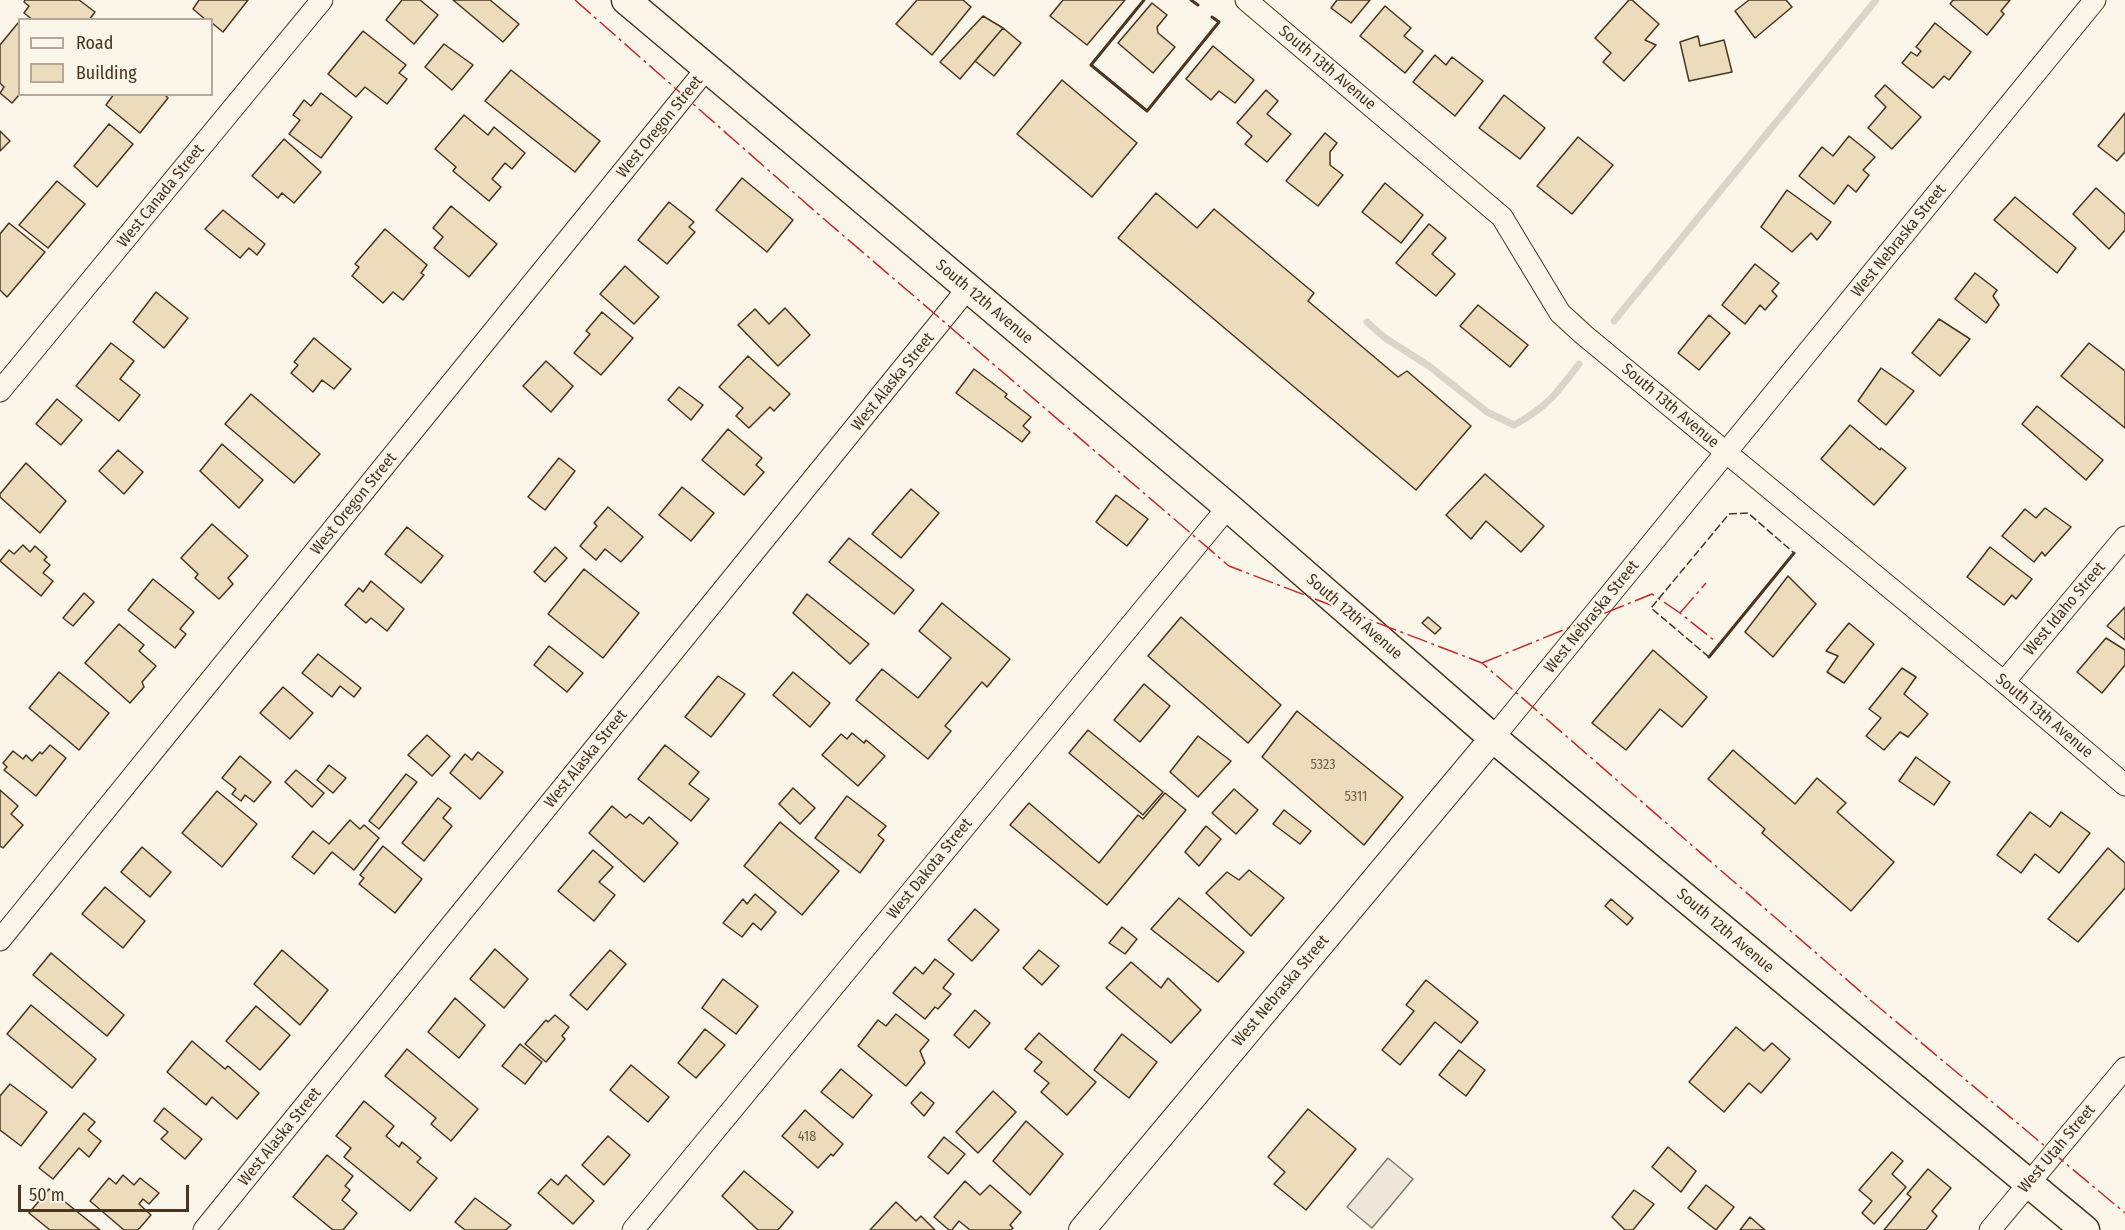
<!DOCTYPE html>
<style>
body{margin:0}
#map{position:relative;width:2125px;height:1230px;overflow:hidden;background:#fbf6e9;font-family:"Fira Sans Condensed",sans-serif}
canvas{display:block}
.legend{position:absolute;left:18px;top:18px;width:195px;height:78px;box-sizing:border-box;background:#fbf6e9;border:2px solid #b4a999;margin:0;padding:8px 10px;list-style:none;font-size:18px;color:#4a3520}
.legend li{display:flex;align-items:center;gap:12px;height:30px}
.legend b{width:30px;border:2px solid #b4a999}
.scale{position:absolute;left:18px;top:1185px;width:171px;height:27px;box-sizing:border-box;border:3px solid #4a3520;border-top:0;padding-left:8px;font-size:18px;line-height:21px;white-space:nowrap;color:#4a3520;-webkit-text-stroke:4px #fbf6e9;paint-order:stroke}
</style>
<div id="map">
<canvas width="2125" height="1230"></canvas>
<ul class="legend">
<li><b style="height:8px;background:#fbf6e9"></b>Road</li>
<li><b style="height:16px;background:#ecdcbc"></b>Building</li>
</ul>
<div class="scale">50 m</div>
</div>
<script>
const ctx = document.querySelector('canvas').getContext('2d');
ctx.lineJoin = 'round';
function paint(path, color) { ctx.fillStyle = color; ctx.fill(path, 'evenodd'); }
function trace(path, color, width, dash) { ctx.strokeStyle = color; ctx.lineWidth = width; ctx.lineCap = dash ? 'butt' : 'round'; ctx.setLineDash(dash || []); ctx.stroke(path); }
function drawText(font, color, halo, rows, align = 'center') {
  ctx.font = font + ' "Fira Sans Condensed",sans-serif'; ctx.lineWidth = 4.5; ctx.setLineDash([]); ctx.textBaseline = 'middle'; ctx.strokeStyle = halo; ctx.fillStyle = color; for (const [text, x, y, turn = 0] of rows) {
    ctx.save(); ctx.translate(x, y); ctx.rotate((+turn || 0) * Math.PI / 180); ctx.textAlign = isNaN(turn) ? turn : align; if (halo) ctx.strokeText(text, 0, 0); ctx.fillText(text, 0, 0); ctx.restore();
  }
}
const green = new Path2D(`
 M1388,1158L1413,1179L1372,1228L1347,1207Z`);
paint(green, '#ede6d9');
trace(green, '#887966', 1.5);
trace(new Path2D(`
 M1614,321L1876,0
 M1367,322L1385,338L1429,366L1487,412L1514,425C1546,408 1558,392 1579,364`), '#dcd4c6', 7);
const building = new Path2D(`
 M25,0H79L95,12L89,20H33L24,13L29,6L24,2Z
 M199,0H248L223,32L212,23V20H206L193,9Z
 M402,0H420L438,15L414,44L386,20Z
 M453,0H490L519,24L503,42Z
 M917,0H963L971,7L932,55L896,24Z
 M1063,0H1125L1087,45L1050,16Z
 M1337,0H1370L1351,23L1331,8Z
 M1629,0H1632L1659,24L1645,40L1656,45L1624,81L1603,62L1611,53L1595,38Z
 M1749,0H1786L1792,7L1755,38L1735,11Z
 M1953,0H2010L2001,11L2004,14L1987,35L1950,4Z
 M1152,3L1167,15L1157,27L1158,33L1175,47L1153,73L1118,43Z
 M1385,6L1411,28L1404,36L1423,51L1405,73L1360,36Z
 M983,16L1003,28L960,79L940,62Z
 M18,23L20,25V94L12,103L0,93L4,87L0,83V45Z
 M1935,23L1971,52L1949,80L1944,76L1933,88L1902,63L1911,52L1917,56L1921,51L1916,47Z
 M1003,28L1021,43L994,76L975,61Z
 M363,31L406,65L399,73L407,79L387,104L365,87L356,97L328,74Z
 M1698,36L1700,46L1724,40L1732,72L1689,81L1680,42Z
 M444,44L473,65L452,90L425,67Z
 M1213,46L1254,80L1235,103L1219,91L1211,100L1186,79Z
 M1435,55L1446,65L1452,57L1483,81L1455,116L1413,82Z
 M511,70L600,141L575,172L485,101Z
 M1062,80L1137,143L1092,197L1017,134Z
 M1885,85L1921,117L1892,149L1868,128L1886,107L1875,96Z
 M1266,90L1278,101L1267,114L1291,134L1267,162L1245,144L1252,136L1237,123Z
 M321,93L352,117L321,158L289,134L300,120L293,115L304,100L311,106Z
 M114,94H164L168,98L140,133L106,105Z
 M1504,95L1545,128L1520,159L1479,128Z
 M2125,113V152L2117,161L2098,146Z
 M464,115L488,135L494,127L525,153L512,169L505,163L492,179L501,187L489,201L453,171L456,167L435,149Z
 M109,124L133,144L97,187L74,166Z
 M0,131L10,141L0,151Z
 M1325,133L1337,143L1330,152V165L1343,175L1318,206L1286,181Z
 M1849,136L1875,157L1863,170L1869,175L1856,192L1848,185L1834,204L1799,176L1822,147L1833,156Z
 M1578,137L1613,165L1572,214L1537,186Z
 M284,139L321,172L294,203L282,193L278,198L252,176Z
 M742,178L793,220L767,252L716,210Z
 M57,181L85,204L48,248L19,225Z
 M1385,183L1423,215L1401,243L1362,212Z
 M2096,188L2125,214V230L2109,249L2073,214Z
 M1787,190L1831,222L1817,240L1811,233L1792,252L1761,227Z
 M1156,193L1197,228L1214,209L1314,293L1308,301L1398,377L1407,371L1471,426L1416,490L1118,238Z
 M2015,197L2076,248L2057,273L1994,220Z
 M669,202L694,222L689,227L695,232L667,264L638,240Z
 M451,206L497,244L469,277L434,248L443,237L433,228Z
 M223,210L265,244L257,255L249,248L240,258L205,229Z
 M9,223L45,252L7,297L0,290V234Z
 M1429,224L1446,238L1432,254L1455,274L1436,296L1396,263Z
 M385,229L427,265L421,273L424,275L403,300L393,292L383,303L352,276L359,267L355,264Z
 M1755,264L1779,283L1772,291L1777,296L1765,310L1760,305L1745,324L1722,305Z
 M625,266L659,297L634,324L600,294Z
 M1975,273L1997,290L1993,296L1999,305L1986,323L1955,299Z
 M156,292L188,318L164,348L133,322Z
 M1478,305L1528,345L1510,367L1460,326Z
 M785,308L810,335L778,366L738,325L755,309L769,324Z
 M602,312L633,338L601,375L574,353L590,334L586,331Z
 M1709,315L1730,333L1699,370L1678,353Z
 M1939,319L1970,339L1940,376L1912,353Z
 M314,338L351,369L334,389L322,380L313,392L291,373L298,365L294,362Z
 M111,343L134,361L120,379L140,395L119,421L76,386Z
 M2089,343L2125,371V428L2061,376Z
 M748,356L790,394L774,411L770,407L749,428L736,416L743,408L719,387Z
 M546,361L573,386L551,412L523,386Z
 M1881,368L1914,391L1886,425L1858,401Z
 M974,369L1007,394L1005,397L1031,417L1023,426L1030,432L1022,442L956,393Z
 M679,387L703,405L691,420L668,400Z
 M251,394L320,454L294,483L225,424Z
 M57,399L82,420L61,445L36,424Z
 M2037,406L2103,460L2086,480L2022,424Z
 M1850,425L1880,450L1881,448L1906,468L1874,505L1821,459Z
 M728,429L762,458L756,465L764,472L744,495L702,460Z
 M222,444L263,480L239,508L200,471Z
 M118,450L143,472L124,494L99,471Z
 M559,458L575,471L545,510L528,497Z
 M26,463L66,501L40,533L0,497V494Z
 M1485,474L1544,526L1521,552L1486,521L1471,539L1446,515Z
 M682,487L714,513L691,541L659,515Z
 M911,489L939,513L901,558L872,534Z
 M1116,495L1148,519L1127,546L1096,522Z
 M608,507L643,537L621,562L605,549L596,560L580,546L597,526L594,523Z
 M2045,508L2071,527L2045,556L2042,552L2034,562L2002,536L2025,509L2036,518Z
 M212,524L248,556L228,578L233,584L219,599L195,578L198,574L181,558Z
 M407,527L443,556L421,583L385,554Z
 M849,538L914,590L894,614L829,562Z
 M23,545L30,552L35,546L47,557L44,560L50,565L43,573L53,581L41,596L0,561L9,550L14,554Z
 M555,547L567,558L545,582L534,572Z
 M1990,547L2032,579L2016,599L2012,595L2004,605L1967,577Z
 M584,569L639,613L603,658L548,614Z
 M1788,576L1816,604L1773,657L1745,632Z
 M153,579L194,612L180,629L186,634L175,648L128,610Z
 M371,581L404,609L387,631L371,618L366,623L345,605L359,588L363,592Z
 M84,593L94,602L73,626L63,618Z
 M807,594L869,644L850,664L793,613Z
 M942,603L1010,659L987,687L982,682L945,726L951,731L928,759L856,700L882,669L918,698L951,658L919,631Z
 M2125,607V640L2107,626Z
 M1181,617L1281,705L1248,743L1148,656Z
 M1428,617L1441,628L1435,634L1422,623Z
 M1849,623L1874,644L1844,683L1827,672L1838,656L1826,651Z
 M119,624L144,645L139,651L156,666L142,682L144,687L130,703L85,663Z
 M2106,638L2125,650V665L2102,693L2077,672Z
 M549,646L583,673L567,692L534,665Z
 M1653,650L1707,697L1682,727L1660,709L1626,750L1592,723Z
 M318,654L361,688L354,697L340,686L332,697L302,673Z
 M1902,668L1916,677L1904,694L1928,714L1908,737L1900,732L1884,750L1866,736L1881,718L1869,709Z
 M59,672L109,713L79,750L29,708Z
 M793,672L830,703L810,727L773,695Z
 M718,676L745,694L711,737L685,717Z
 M1144,684L1170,706L1140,742L1114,720Z
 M283,687L313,713L290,739L260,713Z
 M1297,711L1403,797L1364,845L1262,757Z
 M1088,730L1163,792L1143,815L1069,753Z
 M852,733L864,743L866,740L885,756L858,786L822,755L841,734L847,739Z
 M427,735L450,756L432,776L408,755Z
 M1198,736L1231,761L1198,797L1170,772Z
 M50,745L66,758L36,796L4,770L7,767L3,763L13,751L23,759L26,755L32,761L40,752L42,754Z
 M665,745L699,772L689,784L709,799L691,821L638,779Z
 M1733,750L1795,804L1817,778L1846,803L1837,812L1894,862L1851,911L1762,833L1765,829L1708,779Z
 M478,752L503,772L480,799L450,773L465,754L472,760Z
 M240,756L271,782L254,802L245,795L241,801L232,794L236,789L222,778Z
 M1916,757L1950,782L1934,805L1899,781Z
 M329,765L346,778L333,793L317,780Z
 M296,770L324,793L312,807L285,782Z
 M406,774L417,782L379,829L369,821Z
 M793,788L815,808L800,824L779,804Z
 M1234,789L1258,810L1236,834L1212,813Z
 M0,790L18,806L11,814L23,825L3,848L0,846Z
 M217,791L257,824L222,867L182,833Z
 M1165,793L1186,810L1107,905L1010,825L1029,803L1099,863L1138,815L1143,819Z
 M847,796L886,826L878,835L884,840L860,873L815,838Z
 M438,798L451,808L443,818L452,826L424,861L402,843Z
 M612,806L626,818L630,814L643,824L649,817L678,843L644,882L589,833Z
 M1284,810L1311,831L1300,844L1273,824Z
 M2030,812L2050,827L2061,812L2090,833L2059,873L2035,854L2021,873L1997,855Z
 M350,820L360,829L364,825L379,838L354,870L332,852L314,874L292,857L313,831L329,844Z
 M780,822L839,871L802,915L744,866Z
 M1206,826L1221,839L1199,866L1185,852Z
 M383,846L422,879L395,913L359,884L364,878L360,875Z
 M142,847L171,872L150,897L121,872Z
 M2108,848L2125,863V888L2078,942L2048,919Z
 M593,850L613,867L599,882L615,895L594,921L558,891Z
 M1249,870L1284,898L1251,936L1206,893L1227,872L1239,880Z
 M105,887L145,921L123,948L82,914Z
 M755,894L776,912L761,930L753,923L742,937L723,923L743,899L747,904Z
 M1179,898L1244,952L1218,982L1151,929Z
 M1611,899L1633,918L1627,925L1605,906Z
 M975,909L999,930L972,961L948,940Z
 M1122,927L1137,939L1125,954L1109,943Z
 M495,949L528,979L504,1008L470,979Z
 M282,950L328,990L300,1025L254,984Z
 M610,950L626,964L587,1010L570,995Z
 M1039,950L1059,966L1042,985L1023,968Z
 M51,953L124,1015L107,1036L33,975Z
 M935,959L954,974L943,988L951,994L938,1009L935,1007L925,1019L893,993L915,967L923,974Z
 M1131,962L1161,988L1168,978L1201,1010L1171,1043L1106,988Z
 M723,979L758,1006L736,1034L702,1008Z
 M1426,980L1478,1022L1461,1043L1435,1022L1400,1065L1382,1050L1414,1011L1406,1005Z
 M455,998L485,1025L459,1058L428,1032Z
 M31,1005L96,1059L72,1088L7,1034Z
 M256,1006L290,1035L260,1070L226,1041Z
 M975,1010L990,1023L969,1048L954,1035Z
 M896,1014L929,1040L920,1051L925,1063L906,1086L858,1046L878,1020L886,1026Z
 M555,1015L569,1027L562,1036L565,1039L546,1062L525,1044L546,1020L548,1022Z
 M1736,1027L1764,1051L1772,1043L1790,1059L1761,1093L1749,1083L1724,1112L1689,1082Z
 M705,1029L725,1045L696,1078L678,1063Z
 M1039,1033L1096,1082L1067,1115L1041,1092L1049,1083L1034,1071L1042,1062L1025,1049Z
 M1122,1034L1157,1062L1129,1098L1094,1070Z
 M192,1041L225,1069L228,1066L259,1093L237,1119L212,1097L206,1105L167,1072Z
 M520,1044L542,1062L525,1084L502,1066Z
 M407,1049L478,1109L451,1141L431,1124L436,1118L385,1076Z
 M1459,1050L1485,1070L1466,1096L1439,1075Z
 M631,1065L669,1097L648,1122L610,1090Z
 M841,1069L872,1095L853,1118L821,1092Z
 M10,1084L47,1112L21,1146L0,1130V1096Z
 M993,1091L1016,1112L978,1153L956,1132Z
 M921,1092L934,1103L924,1116L911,1103Z
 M364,1101L394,1126L386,1136L399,1147L402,1142L421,1158L417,1162L437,1178L410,1211L344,1157L351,1148L336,1136Z
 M164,1108L202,1139L185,1159L161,1139L168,1132L154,1121Z
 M1308,1109L1356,1149L1306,1210L1274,1184L1285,1172L1268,1157Z
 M805,1110L843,1144L833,1156L831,1154L818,1168L782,1136Z
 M84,1113L95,1122L88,1130L101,1141L89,1157L79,1148L53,1179L39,1168Z
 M1026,1121L1063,1154L1030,1195L993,1161Z
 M608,1136L630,1155L604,1185L582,1165Z
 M944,1137L965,1154L948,1174L928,1157Z
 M1668,1147L1696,1171L1681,1192L1652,1167Z
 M1892,1152L1903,1161L1892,1174L1906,1187L1874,1224L1862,1213L1872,1201L1859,1190Z
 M327,1155L353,1176L345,1186L350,1190L342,1200L357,1213L343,1230H333L293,1197Z
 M1928,1169L1951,1188L1932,1211L1937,1216L1926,1230H1884L1911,1197L1907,1194Z
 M744,1171L793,1212L778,1230H758L722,1196Z
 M123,1175L134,1185L140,1178L159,1193L149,1204L143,1199L139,1204L151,1215L138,1230H124L90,1201L109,1178L116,1184Z
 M566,1175L594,1201L573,1224L538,1193L551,1179L558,1185Z
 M965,1181L980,1195L990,1185L1021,1212L1010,1225L1013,1228L1011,1230H970L959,1221L952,1230H949L934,1217Z
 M1706,1185L1734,1207L1716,1230L1688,1208Z
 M49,1189L100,1230H50L29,1213Z
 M1634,1190L1654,1204L1633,1230H1625L1612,1217Z
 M475,1198L511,1225L506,1230H465L455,1222Z
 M896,1202L916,1221L921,1216L935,1230H870Z
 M1750,1217L1765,1230H1740Z`);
paint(building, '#ecdcbc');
trace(building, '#4a3520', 1.5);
const minor = new Path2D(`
 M1246,0L1502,217L1560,313L1584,335L2004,682L2125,785
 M0,391L322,0
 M2004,682L2125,537
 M1493,738L2095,0
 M0,940L707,68
 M204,1230L968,288
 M633,1230L1228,507
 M1990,1230L2125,1068`);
const tertiary = new Path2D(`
 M1082,1230L1493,738`);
const secondary = new Path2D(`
 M626,0L1228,507L1493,738L2085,1230`);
trace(minor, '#4a3520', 23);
trace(tertiary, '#4a3520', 28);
trace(secondary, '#4a3520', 31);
trace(minor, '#fbf6e9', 21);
trace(tertiary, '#fbf6e9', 26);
trace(secondary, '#fbf6e9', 28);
trace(new Path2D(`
 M1709,657L1651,608L1729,514L1748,513L1794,553`), '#4a3520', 1.5, [8, 3]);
trace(new Path2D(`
 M1144,0L1091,65L1147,111L1219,22L1212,17
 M1191,0L1198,5
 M1709,657L1794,553`), '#4a3520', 3);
trace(new Path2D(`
 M575,0L817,213L1229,566L1482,663L1869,999L2125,1213
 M1680,613L1706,583
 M1482,663L1652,594L1680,613L1715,641`), '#c62828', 1.5, [21, 4.5, 3, 4.5]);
drawText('14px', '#725f47', null, [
 ["5323",1323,765],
 ["5311",1356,797],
 ["418",807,1137]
]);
drawText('16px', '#4a3520', '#fbf6e9', [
 ["South 13th Avenue",1327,68,40],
 ["West Oregon Street",660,127,-51],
 ["West Canada Street",161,196,-51],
 ["West Nebraska Street",1899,241,-51],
 ["South 12th Avenue",984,302,40],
 ["West Alaska Street",893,382,-51],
 ["South 13th Avenue",1670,406,40],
 ["West Oregon Street",354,504,-51],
 ["West Idaho Street",2065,609,-50],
 ["South 12th Avenue",1354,617,41],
 ["West Nebraska Street",1592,617,-51],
 ["South 13th Avenue",2044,716,40],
 ["West Alaska Street",586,759,-51],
 ["West Dakota Street",930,869,-51],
 ["South 12th Avenue",1725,931,40],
 ["West Nebraska Street",1281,991,-50],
 ["West Alaska Street",280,1137,-51],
 ["West Utah Street",2057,1149,-50]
]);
</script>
